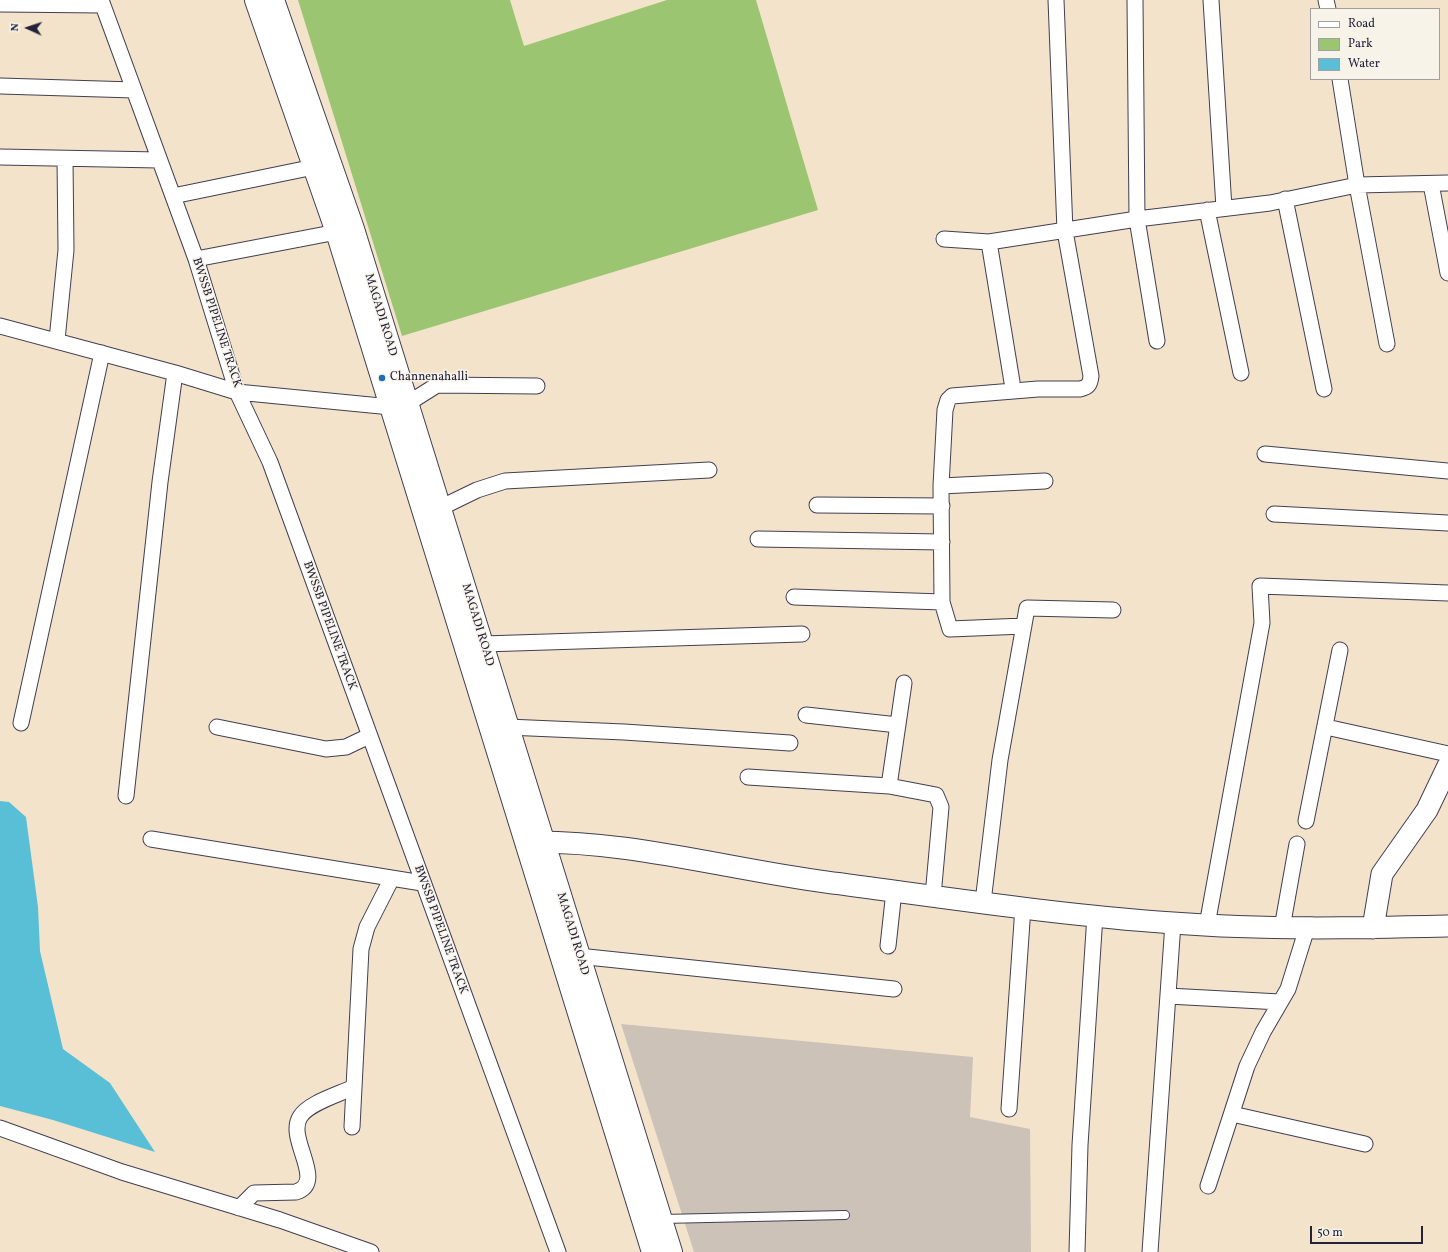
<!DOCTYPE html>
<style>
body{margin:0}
#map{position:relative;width:1448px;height:1252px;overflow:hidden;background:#f3e3cb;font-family:Vollkorn,serif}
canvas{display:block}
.legend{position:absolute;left:1310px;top:8px;width:130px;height:72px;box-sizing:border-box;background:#f7f3e8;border:1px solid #a29fa3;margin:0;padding:5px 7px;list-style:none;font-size:12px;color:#22223b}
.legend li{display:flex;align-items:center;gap:8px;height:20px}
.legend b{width:20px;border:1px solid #a29fa3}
.north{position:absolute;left:8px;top:8px;width:40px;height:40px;-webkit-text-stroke:3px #f7f3e8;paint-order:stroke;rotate:273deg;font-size:11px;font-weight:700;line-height:16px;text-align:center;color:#22223b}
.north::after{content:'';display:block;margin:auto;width:14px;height:18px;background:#22223b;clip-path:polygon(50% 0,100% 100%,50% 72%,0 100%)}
.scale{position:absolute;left:1310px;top:1226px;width:113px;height:18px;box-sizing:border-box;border:2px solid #22223b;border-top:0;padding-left:5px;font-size:12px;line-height:14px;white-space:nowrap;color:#22223b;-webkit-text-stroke:3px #f7f3e8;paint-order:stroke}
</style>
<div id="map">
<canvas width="1448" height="1252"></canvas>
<ul class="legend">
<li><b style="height:5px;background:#fff"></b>Road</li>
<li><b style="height:11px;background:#9cc571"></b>Park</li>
<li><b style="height:11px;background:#59bfd7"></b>Water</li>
</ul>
<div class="north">N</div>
<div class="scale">50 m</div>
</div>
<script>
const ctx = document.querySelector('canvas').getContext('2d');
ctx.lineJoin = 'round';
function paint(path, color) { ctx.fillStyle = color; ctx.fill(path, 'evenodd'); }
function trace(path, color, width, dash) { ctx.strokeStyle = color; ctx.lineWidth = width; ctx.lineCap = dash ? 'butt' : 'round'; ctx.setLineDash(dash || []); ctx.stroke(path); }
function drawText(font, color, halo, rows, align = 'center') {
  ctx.font = font + ' Vollkorn,serif'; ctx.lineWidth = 3; ctx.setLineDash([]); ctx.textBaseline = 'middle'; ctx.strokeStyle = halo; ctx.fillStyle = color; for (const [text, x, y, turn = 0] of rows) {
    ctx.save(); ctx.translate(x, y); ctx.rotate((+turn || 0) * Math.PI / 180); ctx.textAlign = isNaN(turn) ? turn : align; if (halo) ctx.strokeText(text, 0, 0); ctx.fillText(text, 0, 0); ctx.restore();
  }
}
paint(new Path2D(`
 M621,1024L973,1057L970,1117L1030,1129L1031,1252H694Z`), '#ccc2b8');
paint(new Path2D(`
 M298,0H510L524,46L667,0H756L818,210L402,336Z`), '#9cc571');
paint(new Path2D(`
 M0,801L9,802L26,817L38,907L40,951L63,1049L110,1083L155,1152L53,1120L0,1106Z`), '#59bfd7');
const lane = new Path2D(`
 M662,1219L845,1215`);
const street = new Path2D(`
 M101,0L196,259L237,392L270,462L558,1252
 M1135,0L1137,219L1157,341
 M1211,0L1224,208
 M1326,0L1328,9
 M0,4L103,5
 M1340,79L1357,185L1387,344
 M0,86L134,90
 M0,157L159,160
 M1431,184L1448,273
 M173,196L314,167
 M1285,199L1324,389
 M1207,210L1241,373
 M944,239L989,242L1137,219L1270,203L1357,185L1448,183
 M989,242L1012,382
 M196,259L337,232
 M0,326L175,373L160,482L126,796
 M57,340L66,250L65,159
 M175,373L237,392L391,407L407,404L437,385L537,386
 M1265,454L1448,471
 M941,486L1045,481
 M817,505L942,506
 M440,508L477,490L505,481L709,470
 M1274,514L1448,523
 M758,539L942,542
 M794,597L942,602
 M1024,626L950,629L942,602L941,486L945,410L948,400L952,396L1038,389H1080C1088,387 1090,385 1091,376L1065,231L1056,0
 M483,644L802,634
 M904,683L889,786L936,795L941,807L933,896
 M806,715L898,725
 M21,723L102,353
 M217,727L326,749L346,747L369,736
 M507,727L624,732L790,743
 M1326,727L1448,754
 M748,777L889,786
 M1306,821L1340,650
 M151,839L422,883
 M983,902L1000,760L1027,608L1113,610
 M1207,925L1262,623L1260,586L1448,593
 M1282,928L1297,844
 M888,946L894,891
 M578,956L894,989
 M1168,996L1280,1002
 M1009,1109L1023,907
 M1232,1114L1365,1144
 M352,1127L361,949L367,927L392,878
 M0,1128L122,1172L280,1220L371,1252
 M1208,1186L1247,1066L1263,1032L1288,989L1307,928
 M239,1208L254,1193L296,1192C327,1182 286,1139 300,1117C308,1103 340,1094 354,1087
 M1077,1252L1080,1145L1095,915
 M1150,1252L1173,923`);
const secondary = new Path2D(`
 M527,842C628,840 727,869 826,882C941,897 1058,915 1173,923C1265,930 1356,928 1448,926
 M1373,928L1382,874L1427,810L1448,766`);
const primary = new Path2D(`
 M256,0L337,232L653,1252
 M273,0L353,229L671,1252`);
trace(lane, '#413f51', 10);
trace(street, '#413f51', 17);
trace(secondary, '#413f51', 23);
trace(primary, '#413f51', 24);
trace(lane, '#fff', 8);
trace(street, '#fff', 15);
trace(secondary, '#fff', 21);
trace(primary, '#fff', 22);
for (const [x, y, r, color] of [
 [382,378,4,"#1f6fb2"]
]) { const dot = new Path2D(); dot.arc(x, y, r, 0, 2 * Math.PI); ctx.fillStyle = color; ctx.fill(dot); trace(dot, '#f7f3e8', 1.5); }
drawText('12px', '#22223b', '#f7f3e8', [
 ["MAGADI ROAD",380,315,73],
 ["BWSSB PIPELINE TRACK",216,323,72],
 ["MAGADI ROAD",477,625,73],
 ["BWSSB PIPELINE TRACK",329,626,70],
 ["BWSSB PIPELINE TRACK",440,930,70],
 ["MAGADI ROAD",572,934,73]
]);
drawText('12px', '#22223b', '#f7f3e8', [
 ["Channenahalli",390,378]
], 'left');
</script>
